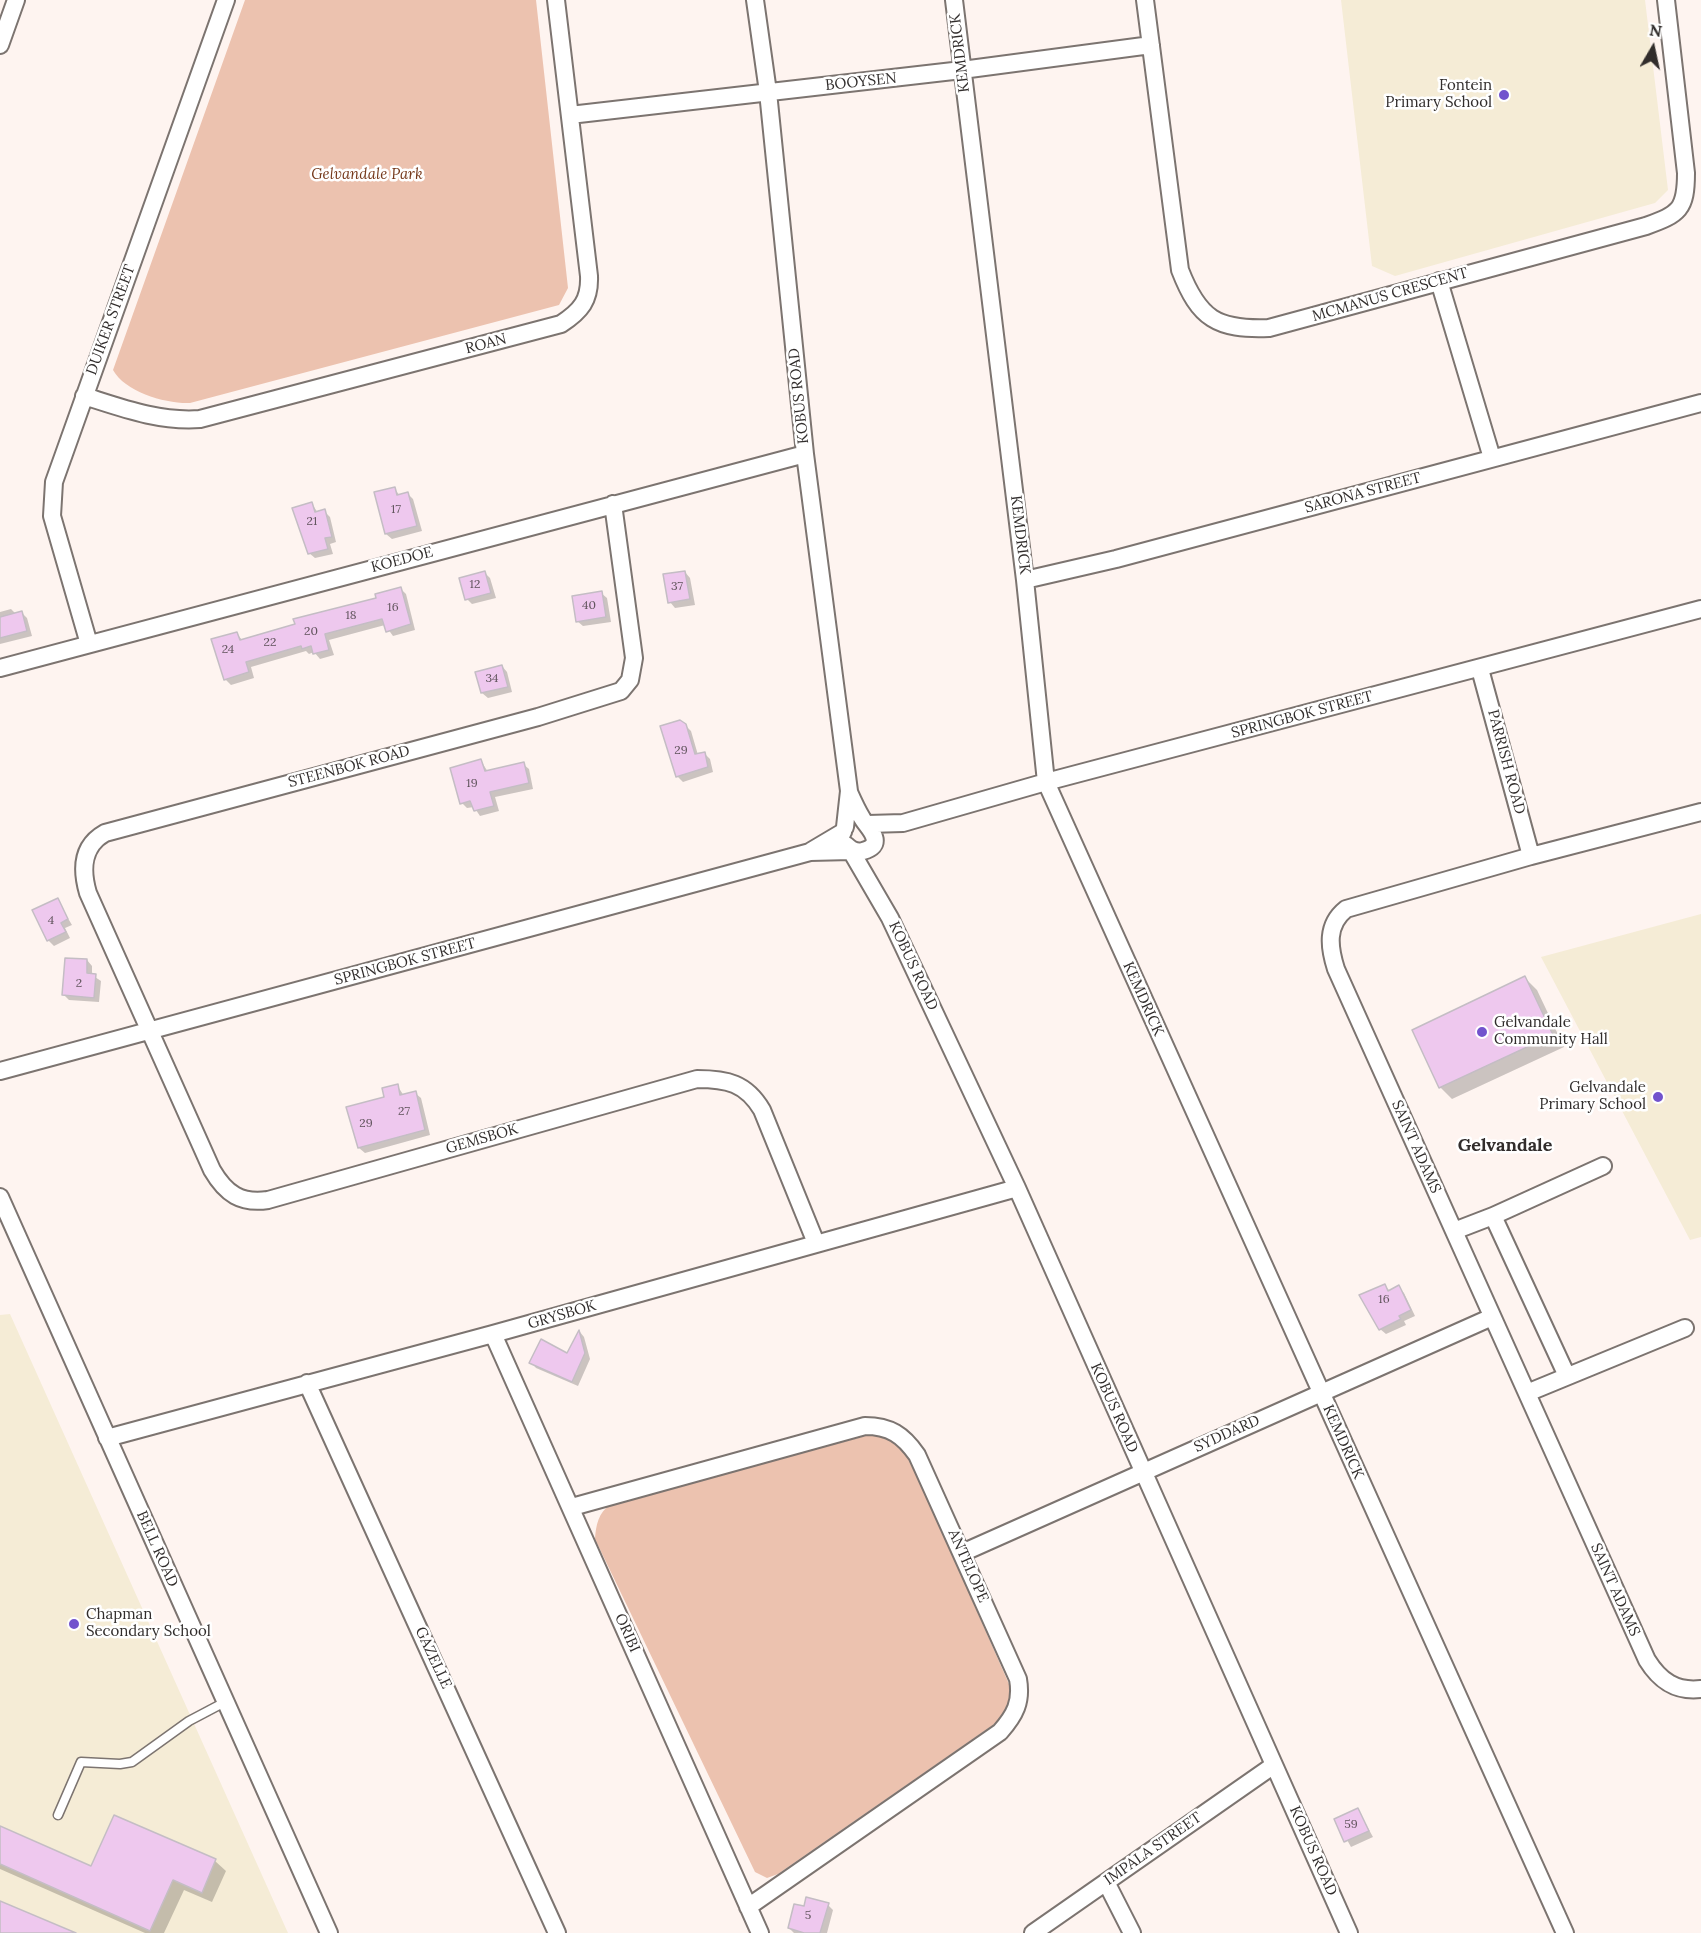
<!DOCTYPE html>
<style>
body{margin:0}
#map{position:relative;width:1701px;height:1933px;overflow:hidden;background:#fef4f0;font-family:Lora,serif}
canvas{display:block}
.north{position:absolute;left:1623px;top:18px;width:60px;height:60px;-webkit-text-stroke:4px #fff;paint-order:stroke;rotate:9deg;font-size:16px;font-weight:700;line-height:24px;text-align:center;color:#312d2c}
.north::after{content:'';display:block;margin:auto;width:21px;height:27px;background:#312d2c;clip-path:polygon(50% 0,100% 100%,50% 72%,0 100%)}
</style>
<div id="map">
<canvas width="1701" height="1933"></canvas>
<div class="north">N</div>
</div>
<script>
const ctx = document.querySelector('canvas').getContext('2d');
ctx.lineJoin = 'round';
function paint(path, color) { ctx.fillStyle = color; ctx.fill(path, 'evenodd'); }
function trace(path, color, width, dash) { ctx.strokeStyle = color; ctx.lineWidth = width; ctx.lineCap = dash ? 'butt' : 'round'; ctx.setLineDash(dash || []); ctx.stroke(path); }
function drawText(font, color, halo, rows, align = 'center') {
  ctx.font = font + ' Lora,serif'; ctx.lineWidth = 5; ctx.setLineDash([]); ctx.textBaseline = 'middle'; ctx.strokeStyle = halo; ctx.fillStyle = color; for (const [text, x, y, turn = 0] of rows) {
    ctx.save(); ctx.translate(x, y); ctx.rotate((+turn || 0) * Math.PI / 180); ctx.textAlign = isNaN(turn) ? turn : align; if (halo) ctx.strokeText(text, 0, 0); ctx.fillText(text, 0, 0); ctx.restore();
  }
}
paint(new Path2D(`
 M1341,0H1645L1668,190L1655,203L1395,276L1372,266Z
 M1701,914V1237L1690,1240L1541,957Z
 M10,1314L288,1933H0V1315Z`), '#f5ecd6');
paint(new Path2D(`
 M245,0H536L568,288L559,305L190,403C166,404 125,392 113,370Z
 M869,1435C889,1437 898,1445 911,1461L1012,1691C1010,1707 1005,1715 993,1725L778,1874L767,1878L755,1872L595,1539C596,1525 598,1513 611,1504Z`), '#ecc2af');
paint(new Path2D(`
 M394,488L400,496L408,494L413,499L422,531L392,539L386,534Z
 M312,504L318,513L324,511L330,517L336,542L330,544L333,554L315,558L309,553Z
 M484,572L490,578L496,598L472,604L467,599Z
 M685,572L690,578L695,605L675,608L670,602Z
 M400,588L406,594L415,630L393,636L385,625L329,640L334,655L320,659L314,652L309,654L306,651L251,667L254,678L231,685L225,679L237,634L243,641L378,599Z
 M601,593L607,598L611,622L583,626L577,621Z
 M11,609L16,614L22,613L27,618L32,636L0,644V612Z
 M502,666L507,672L512,692L488,698L482,693L477,673Z
 M685,725L691,731L698,755L705,754L710,759L713,772L683,782L677,776Z
 M481,761L488,772L523,764L529,769L533,789L495,797L499,811L480,816L474,807L467,808L462,803Z
 M57,900L72,925L65,928L70,938L54,946L48,940Z
 M87,960L92,966V975L101,981L99,1002L69,1000L64,995Z
 M1525,978L1537,990L1564,1047L1452,1099L1440,1087Z
 M397,1085L404,1096L415,1093L421,1098L430,1135L365,1153L359,1148L386,1098Z
 M1384,1285L1390,1291L1398,1287L1404,1293L1415,1316L1404,1321L1406,1325L1386,1334L1380,1329Z
 M580,1332L584,1337L590,1359L578,1386L536,1368L531,1362L568,1356Z
 M1358,1810L1373,1837L1351,1847L1336,1820Z
 M0,1828L92,1868L215,1861L226,1871L212,1902L184,1890L164,1933H145L0,1869Z
 M828,1905L833,1910L827,1933H794L789,1928L805,1908Z`), '#0003');
const building = new Path2D(`
 M395,487L397,495L408,492L417,526L385,534L374,492Z
 M312,502L315,512L325,509L332,537L325,538L328,549L308,554L292,508Z
 M485,571L491,593L465,600L459,578Z
 M685,571L690,599L668,603L663,574Z
 M401,587L411,624L386,632L382,619L325,634L329,650L313,654L311,646L302,649L301,646L246,662L249,672L224,680L211,639L237,632L240,640L295,624L293,619L376,598L375,594Z
 M602,591L606,617L576,622L572,596Z
 M22,611L27,631L0,638V617Z
 M502,665L508,687L481,693L475,672Z
 M680,720L686,724L695,754L705,752L708,767L676,777L660,726Z
 M481,759L485,771L524,762L529,783L490,792L494,806L474,811L470,801L460,804L450,768Z
 M58,898L68,919L61,923L66,932L47,941L32,910Z
 M65,958L87,959V973L96,974L94,998L62,995Z
 M1525,976L1553,1035L1439,1088L1412,1030Z
 M398,1084L400,1095L416,1091L425,1130L358,1148L346,1107L384,1097L382,1088Z
 M1385,1284L1388,1291L1399,1285L1411,1310L1399,1316L1401,1319L1379,1330L1359,1295Z
 M579,1330L585,1353L572,1382L529,1363L541,1339L567,1353Z
 M1358,1808L1369,1831L1344,1842L1334,1819Z
 M114,1815L216,1859L202,1893L173,1880L150,1931L0,1864V1826L91,1866Z
 M806,1897L829,1903L820,1933H804L788,1928L794,1904L804,1906Z
 M0,1901L76,1933H0Z`);
paint(building, '#eec8ee');
trace(building, '#c4bdc4', 1.5);
const service = new Path2D(`
 M58,1815L81,1762L120,1764L132,1762L189,1721L225,1702`);
const minor = new Path2D(`
 M755,0L768,92L805,454L849,791L845,827
 M954,0L1025,580L1046,782L1565,1933
 M1145,0L1180,270C1199,319 1217,330 1269,328L1646,226C1679,214 1686,210 1686,173L1666,0
 M0,45L16,0
 M570,115L962,70L1151,45
 M1439,281L1492,458
 M84,396C122,408 159,422 200,419L561,324C581,311 590,300 589,276L556,0
 M613,504L634,658L630,680L621,691L538,717L105,833C82,846 81,869 88,893L212,1170C226,1194 241,1204 268,1200L697,1079C727,1079 746,1083 762,1110L816,1243
 M1025,580L1116,559L1701,403
 M89,644L52,516L54,482L226,0
 M0,668L805,454
 M1480,669L1531,856
 M1701,812L1531,856L1346,909C1326,925 1329,947 1336,969L1647,1660C1660,1681 1676,1692 1701,1689
 M868,824L903,823L1046,782L1701,609
 M846,845C851,850 856,853 863,851C888,844 866,826 862,818C857,810 853,801 849,792
 M811,851L843,832
 M0,1071L810,852L851,851L890,918L1017,1188L1349,1933
 M0,1197L329,1933
 M1493,1216L1567,1376
 M1454,1231L1493,1216L1603,1166
 M493,1334L760,1933
 M307,1383L557,1933
 M1527,1393L1685,1328
 M107,1438L493,1334L1017,1188
 M572,1507L865,1426C890,1426 903,1435 917,1455L1018,1679C1022,1702 1015,1715 1000,1732L748,1907
 M962,1553L1492,1317
 M1106,1882L1132,1933
 M1033,1933L1274,1765`);
trace(service, '#7c7470', 11);
trace(minor, '#7c7470', 20);
trace(service, '#fff', 8);
trace(minor, '#fff', 16);
for (const [x, y, r, color] of [
 [1504,95,6,"#7253cd"],
 [1482,1032,6,"#7253cd"],
 [1658,1097,6,"#7253cd"],
 [74,1624,6,"#7253cd"]
]) { const dot = new Path2D(); dot.arc(x, y, r, 0, 2 * Math.PI); ctx.fillStyle = color; ctx.fill(dot); trace(dot, '#fff', 2); }
drawText('12px', '#60545c', null, [
 ["17",396,510],
 ["21",312,522],
 ["12",475,585],
 ["37",677,587],
 ["40",589,606],
 ["16",393,608],
 ["18",351,616],
 ["20",311,632],
 ["22",270,643],
 ["24",228,650],
 ["34",492,679],
 ["29",681,751],
 ["19",472,784],
 ["4",51,921],
 ["2",79,984],
 ["27",404,1112],
 ["29",366,1124],
 ["16",1384,1300],
 ["59",1351,1825],
 ["5",808,1916]
]);
drawText('15px', '#312d2c', '#fff', [
 ["KEMDRICK",960,53,-97],
 ["BOOYSEN",861,82,-6],
 ["MCMANUS CRESCENT",1390,295,-16],
 ["DUIKER STREET",111,320,-70],
 ["ROAN",486,344,-15],
 ["KOBUS ROAD",799,396,-96],
 ["SARONA STREET",1363,493,-15],
 ["KEMDRICK",1020,535,83],
 ["KOEDOE",402,560,-15],
 ["SPRINGBOK STREET",1302,715,-15],
 ["PARRISH ROAD",1506,762,75],
 ["STEENBOK ROAD",349,767,-15],
 ["SPRINGBOK STREET",405,962,-15],
 ["KOBUS ROAD",913,966,65],
 ["KEMDRICK",1143,999,66],
 ["GEMSBOK",482,1139,-16],
 ["SAINT ADAMS",1416,1147,66],
 ["GRYSBOK",562,1315,-16],
 ["KOBUS ROAD",1114,1408,66],
 ["SYDDARD",1227,1434,-24],
 ["KEMDRICK",1343,1442,66],
 ["BELL ROAD",157,1549,66],
 ["ANTELOPE",968,1566,66],
 ["SAINT ADAMS",1615,1590,66],
 ["ORIBI",627,1633,66],
 ["GAZELLE",433,1658,65],
 ["IMPALA STREET",1153,1849,-35],
 ["KOBUS ROAD",1313,1851,66]
]);
drawText('15px', '#312d2c', '#fff', [
 ["Fontein",1492,86],
 ["Primary School",1492,103],
 ["Gelvandale",1494,1023,"left"],
 ["Community Hall",1494,1040,"left"],
 ["Gelvandale",1646,1088],
 ["Primary School",1646,1105],
 ["Chapman",86,1615,"left"],
 ["Secondary School",86,1632,"left"]
], 'right');
drawText('italic 15px', '#75381a', '#fff', [
 ["Gelvandale Park",367,175]
]);
drawText('bold 18px', '#312d2c', '#fff', [
 ["Gelvandale",1505,1146]
]);
</script>
